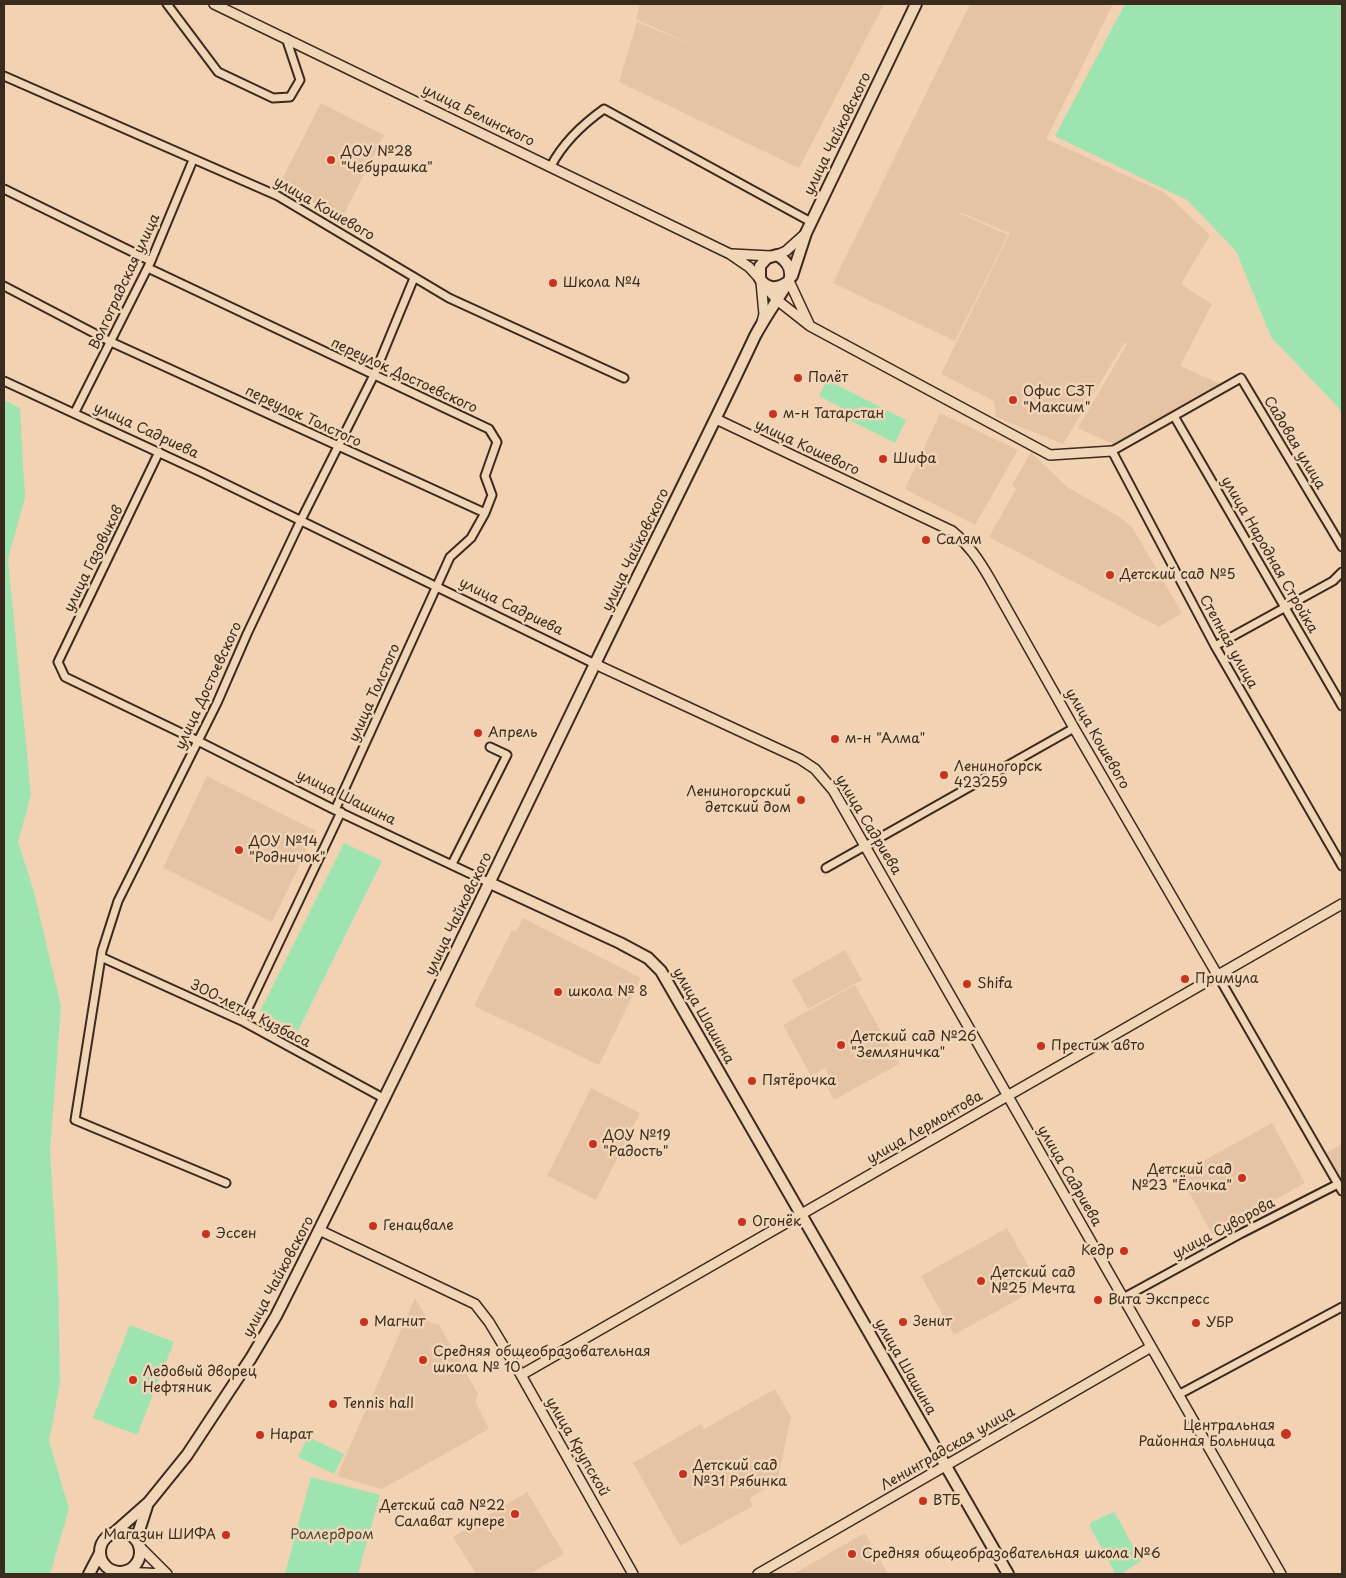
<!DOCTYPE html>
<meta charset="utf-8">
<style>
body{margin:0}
#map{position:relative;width:1346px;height:1578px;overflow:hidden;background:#f3d2b3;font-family:"Playpen Sans",sans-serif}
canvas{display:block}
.frame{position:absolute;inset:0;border:5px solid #3b2a1e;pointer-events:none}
</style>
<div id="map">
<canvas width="1346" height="1578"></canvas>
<div class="frame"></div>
</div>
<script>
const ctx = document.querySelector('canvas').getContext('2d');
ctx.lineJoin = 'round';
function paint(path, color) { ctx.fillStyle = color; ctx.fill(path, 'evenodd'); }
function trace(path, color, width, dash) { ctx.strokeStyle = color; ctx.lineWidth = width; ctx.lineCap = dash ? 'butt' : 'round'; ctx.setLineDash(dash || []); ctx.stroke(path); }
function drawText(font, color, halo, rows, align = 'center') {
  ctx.font = font + ' "Playpen Sans",sans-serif'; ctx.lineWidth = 5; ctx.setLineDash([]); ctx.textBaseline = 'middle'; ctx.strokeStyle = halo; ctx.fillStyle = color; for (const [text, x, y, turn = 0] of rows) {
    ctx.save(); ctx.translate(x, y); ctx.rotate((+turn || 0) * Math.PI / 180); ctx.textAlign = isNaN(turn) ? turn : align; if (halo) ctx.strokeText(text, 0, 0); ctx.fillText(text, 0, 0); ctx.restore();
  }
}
paint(new Path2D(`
 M640,4H884L799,168L619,82L637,22L695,46L636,19Z
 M970,4H1113L1046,139L1165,193L1210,235L1181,284L1212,304L1180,366L1220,384L1115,445L1078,428L1127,344L1125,342L1063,444L996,417L994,401L941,374L1010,233L961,213L947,237L961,214L1008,235L955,341L833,283Z
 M321,103L384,135L342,218L279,185Z
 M940,413L1018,450L975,525L905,489Z
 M1031,452L1067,487L1120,517L1132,527L1182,613L1159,627L989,537L1016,489L1012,485Z
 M207,776L316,831L272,922L163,868Z
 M523,918L641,978L599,1065L474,1006L512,930L516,932Z
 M845,950L862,980L808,1009L792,980Z
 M855,985L899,1064L834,1100L826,1085L832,1082L825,1068L811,1076L783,1025Z
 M591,1088L640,1113L596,1200L547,1176Z
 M1272,1123L1305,1183L1212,1234L1179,1174Z
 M1342,1144V1181L1326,1153Z
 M1007,1228L1040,1287L954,1335L921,1276Z
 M415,1298L429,1322L439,1325L478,1394L475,1401L489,1429L382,1489L337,1476Z
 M775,1389L791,1417L777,1481L750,1498L753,1506L680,1546L633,1463L701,1424L704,1429Z
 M527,1492L564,1554L530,1574H476L453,1537Z
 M865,1533L888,1574H793Z`), '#e6c3a5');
paint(new Path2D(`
 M1125,4H1342V415L1337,406L1271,337L1236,251L1187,200L1055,136Z
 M827,380L906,420L895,443L839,415L842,408L819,396Z
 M4,400L20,408L25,498L8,559L31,795L18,842L34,892L61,1006L50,1151L58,1276L60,1383L49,1441L69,1509L50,1574H4Z
 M344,843L382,861L298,1031L260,1011Z
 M130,1325L174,1342L137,1435L93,1418Z
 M308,1437L344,1454L334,1474L298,1457Z
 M311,1477L380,1495L358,1574H285Z
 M1113,1512L1115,1513L1141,1561L1121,1574L1115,1573L1089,1525L1092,1522Z`), '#9ee4b1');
const minor = new Path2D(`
 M167,4L218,72L273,98L290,97L300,80L286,38
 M4,76L278,196L449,298L624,378
 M551,166C563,143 583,124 604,109L811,222
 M4,189L151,261
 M148,268L489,429L497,442L485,476L492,495L485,513L471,538L450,557L335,810
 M4,286L111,342L485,513
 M4,381L203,473L595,664
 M75,412L151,261L193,160
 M1174,416L1342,706
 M159,452L58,662L65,677L198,741L335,810L490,883
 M1342,547L1241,378L1112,451L1215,646L1342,866
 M1215,646L1333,581L1342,572
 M452,864L507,755L490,747
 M826,868L1074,728
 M101,957L242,1021L385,1099
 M1218,976L1342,1191
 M242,1021L341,812
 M226,1183L75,1120L102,951L118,901L217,703L247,634L301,520L374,375L414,278
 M1123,1298L1242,1233L1338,1184
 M1178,1395L1342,1307`);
const tertiary = new Path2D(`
 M214,4L730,254L749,267L760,279
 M732,254L771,256
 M777,255L786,251L806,233
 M789,281L809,324
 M761,282L764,314L762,322
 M763,284L777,300L810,326L1050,455L1112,451
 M716,419L952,531C969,545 979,560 990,579L1074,728L1218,976
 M595,664L800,759L815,769L833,790L1281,1574
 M319,1230L475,1304L489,1322L521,1375L633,1574
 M521,1375L1342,904
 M139,1546L167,1574
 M124,1572L164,1574
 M758,1574L1151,1347`);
const secondary = new Path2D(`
 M792,276L806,233L916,4
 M490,883L620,943L648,958L661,971L1008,1574
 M100 1552a20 20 0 1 1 40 0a20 20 0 1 1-40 0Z
 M114,1533L149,1502L187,1455L251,1358L276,1316C385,1101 489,883 594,666C647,556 703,447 755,336C765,317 778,299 789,281C793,269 787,261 777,255L767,258L760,266V279C768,290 779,289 789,281
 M136,1540L147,1506
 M89,1574L100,1553`);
trace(minor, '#3b2a1e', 11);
trace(tertiary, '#3b2a1e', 12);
trace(secondary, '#3b2a1e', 14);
trace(minor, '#f0d6b7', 7);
trace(tertiary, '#f0d6b7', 9);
trace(secondary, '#f0d6b7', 10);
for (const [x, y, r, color] of [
 [331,160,5,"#c8321e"],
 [553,283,5,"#c8321e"],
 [798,378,5,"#c8321e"],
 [1013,400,5,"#c8321e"],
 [773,414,5,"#c8321e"],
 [883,459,5,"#c8321e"],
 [926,540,5,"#c8321e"],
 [1110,575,5,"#c8321e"],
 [478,733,5,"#c8321e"],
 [835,739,5,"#c8321e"],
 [944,775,5,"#c8321e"],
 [801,800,5,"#c8321e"],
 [239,850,5,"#c8321e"],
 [1185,979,5,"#c8321e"],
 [967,984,5,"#c8321e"],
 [558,992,5,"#c8321e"],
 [841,1045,5,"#c8321e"],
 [1041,1046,5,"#c8321e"],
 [752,1081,5,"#c8321e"],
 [593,1144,5,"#c8321e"],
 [1242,1178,5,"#c8321e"],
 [742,1222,5,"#c8321e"],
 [373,1226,5,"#c8321e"],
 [206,1234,5,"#c8321e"],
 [1124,1251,5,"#c8321e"],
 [981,1281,5,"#c8321e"],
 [1098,1300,5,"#c8321e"],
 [364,1322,5,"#c8321e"],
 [903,1322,5,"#c8321e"],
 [1196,1323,5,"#c8321e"],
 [423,1360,5,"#c8321e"],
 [133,1380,5,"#c8321e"],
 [333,1404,5,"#c8321e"],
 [1286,1434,6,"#c8321e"],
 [260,1435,5,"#c8321e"],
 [683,1474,5,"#c8321e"],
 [923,1501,5,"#c8321e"],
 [515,1514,5,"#c8321e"],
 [226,1535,5,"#c8321e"],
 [852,1554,5,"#c8321e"]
]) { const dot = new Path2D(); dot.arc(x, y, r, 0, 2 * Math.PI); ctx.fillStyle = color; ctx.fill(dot); trace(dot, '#f0d6b7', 2); }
drawText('14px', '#3b2a1e', '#f0d6b7', [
 ["улица Белинского",478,116,26],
 ["улица Чайковского",838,134,-64],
 ["улица Кошевого",324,209,30],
 ["Волгоградская улица",125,282,-65],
 ["переулок Достоевского",404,376,25],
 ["переулок Толстого",303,417,25],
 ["улица Садриева",146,431,25],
 ["Садовая улица",1294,443,59],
 ["улица Кошевого",807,448,25],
 ["улица Чайковского",636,550,-64],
 ["улица Народная Стройка",1269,555,60],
 ["улица Газовиков",94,559,-64],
 ["улица Садриева",511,607,26],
 ["Степная улица",1228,642,61],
 ["улица Достоевского",209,686,-65],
 ["улица Толстого",375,693,-66],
 ["улица Кошевого",1097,739,60],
 ["улица Шашина",346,798,26],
 ["улица Садриева",868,825,59],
 ["улица Чайковского",459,914,-64],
 ["300-летия Кузбаса",250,1014,27],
 ["улица Шашина",703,1016,60],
 ["улица Лермонтова",925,1128,-30],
 ["улица Садриева",1069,1176,60],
 ["улица Суворова",1224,1229,-28],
 ["улица Чайковского",279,1277,-62],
 ["улица Шашина",905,1367,60],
 ["улица Крупской",577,1447,60],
 ["Ленинградская улица",948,1449,-30]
]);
drawText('14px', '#3b2a1e', '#f0d6b7', [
 ["ДОУ №28",341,152],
 ["\"Чебурашка\"",341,168],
 ["Школа №4",563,283],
 ["Полёт",808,378],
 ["Офис СЗТ",1023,392],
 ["\"Максим\"",1023,408],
 ["м-н Татарстан",783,414],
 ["Шифа",893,459],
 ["Салям",936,540],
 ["Детский сад №5",1120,575],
 ["Апрель",488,733],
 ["м-н \"Алма\"",845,739],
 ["Лениногорск",954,767],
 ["423259",954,783],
 ["Лениногорский",791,792,"right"],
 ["детский дом",791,808,"right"],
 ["ДОУ №14",249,842],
 ["\"Родничок\"",249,858],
 ["Примула",1195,979],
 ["Shifa",977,984],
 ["школа № 8",568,992],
 ["Детский сад №26",851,1037],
 ["\"Земляничка\"",851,1053],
 ["Престиж авто",1051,1046],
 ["Пятёрочка",762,1081],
 ["ДОУ №19",603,1136],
 ["\"Радость\"",603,1152],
 ["Детский сад",1232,1170,"right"],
 ["№23 \"Ёлочка\"",1232,1186,"right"],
 ["Огонёк",752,1222],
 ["Генацвале",383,1226],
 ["Эссен",216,1234],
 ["Кедр",1114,1251,"right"],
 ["Детский сад",991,1273],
 ["№25 Мечта",991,1289],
 ["Вита Экспресс",1108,1300],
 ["Магнит",374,1322],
 ["Зенит",913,1322],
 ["УБР",1206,1323],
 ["Средняя общеобразовательная",433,1352],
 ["школа № 10",433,1368],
 ["Ледовый дворец",143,1372],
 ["Нефтяник",143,1388],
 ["Tennis hall",343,1404],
 ["Центральная",1275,1426,"right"],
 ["Районная Больница",1275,1442,"right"],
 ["Нарат",270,1435],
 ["Детский сад",693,1466],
 ["№31 Рябинка",693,1482],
 ["ВТБ",933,1501],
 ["Детский сад №22",505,1506,"right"],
 ["Салават купере",505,1522,"right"],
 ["Магазин ШИФА",216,1535,"right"],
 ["Средняя общеобразовательная школа №6",862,1554]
], 'left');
drawText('14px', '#4a4634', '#f0d6b7', [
 ["Роллердром",332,1535]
]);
</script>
